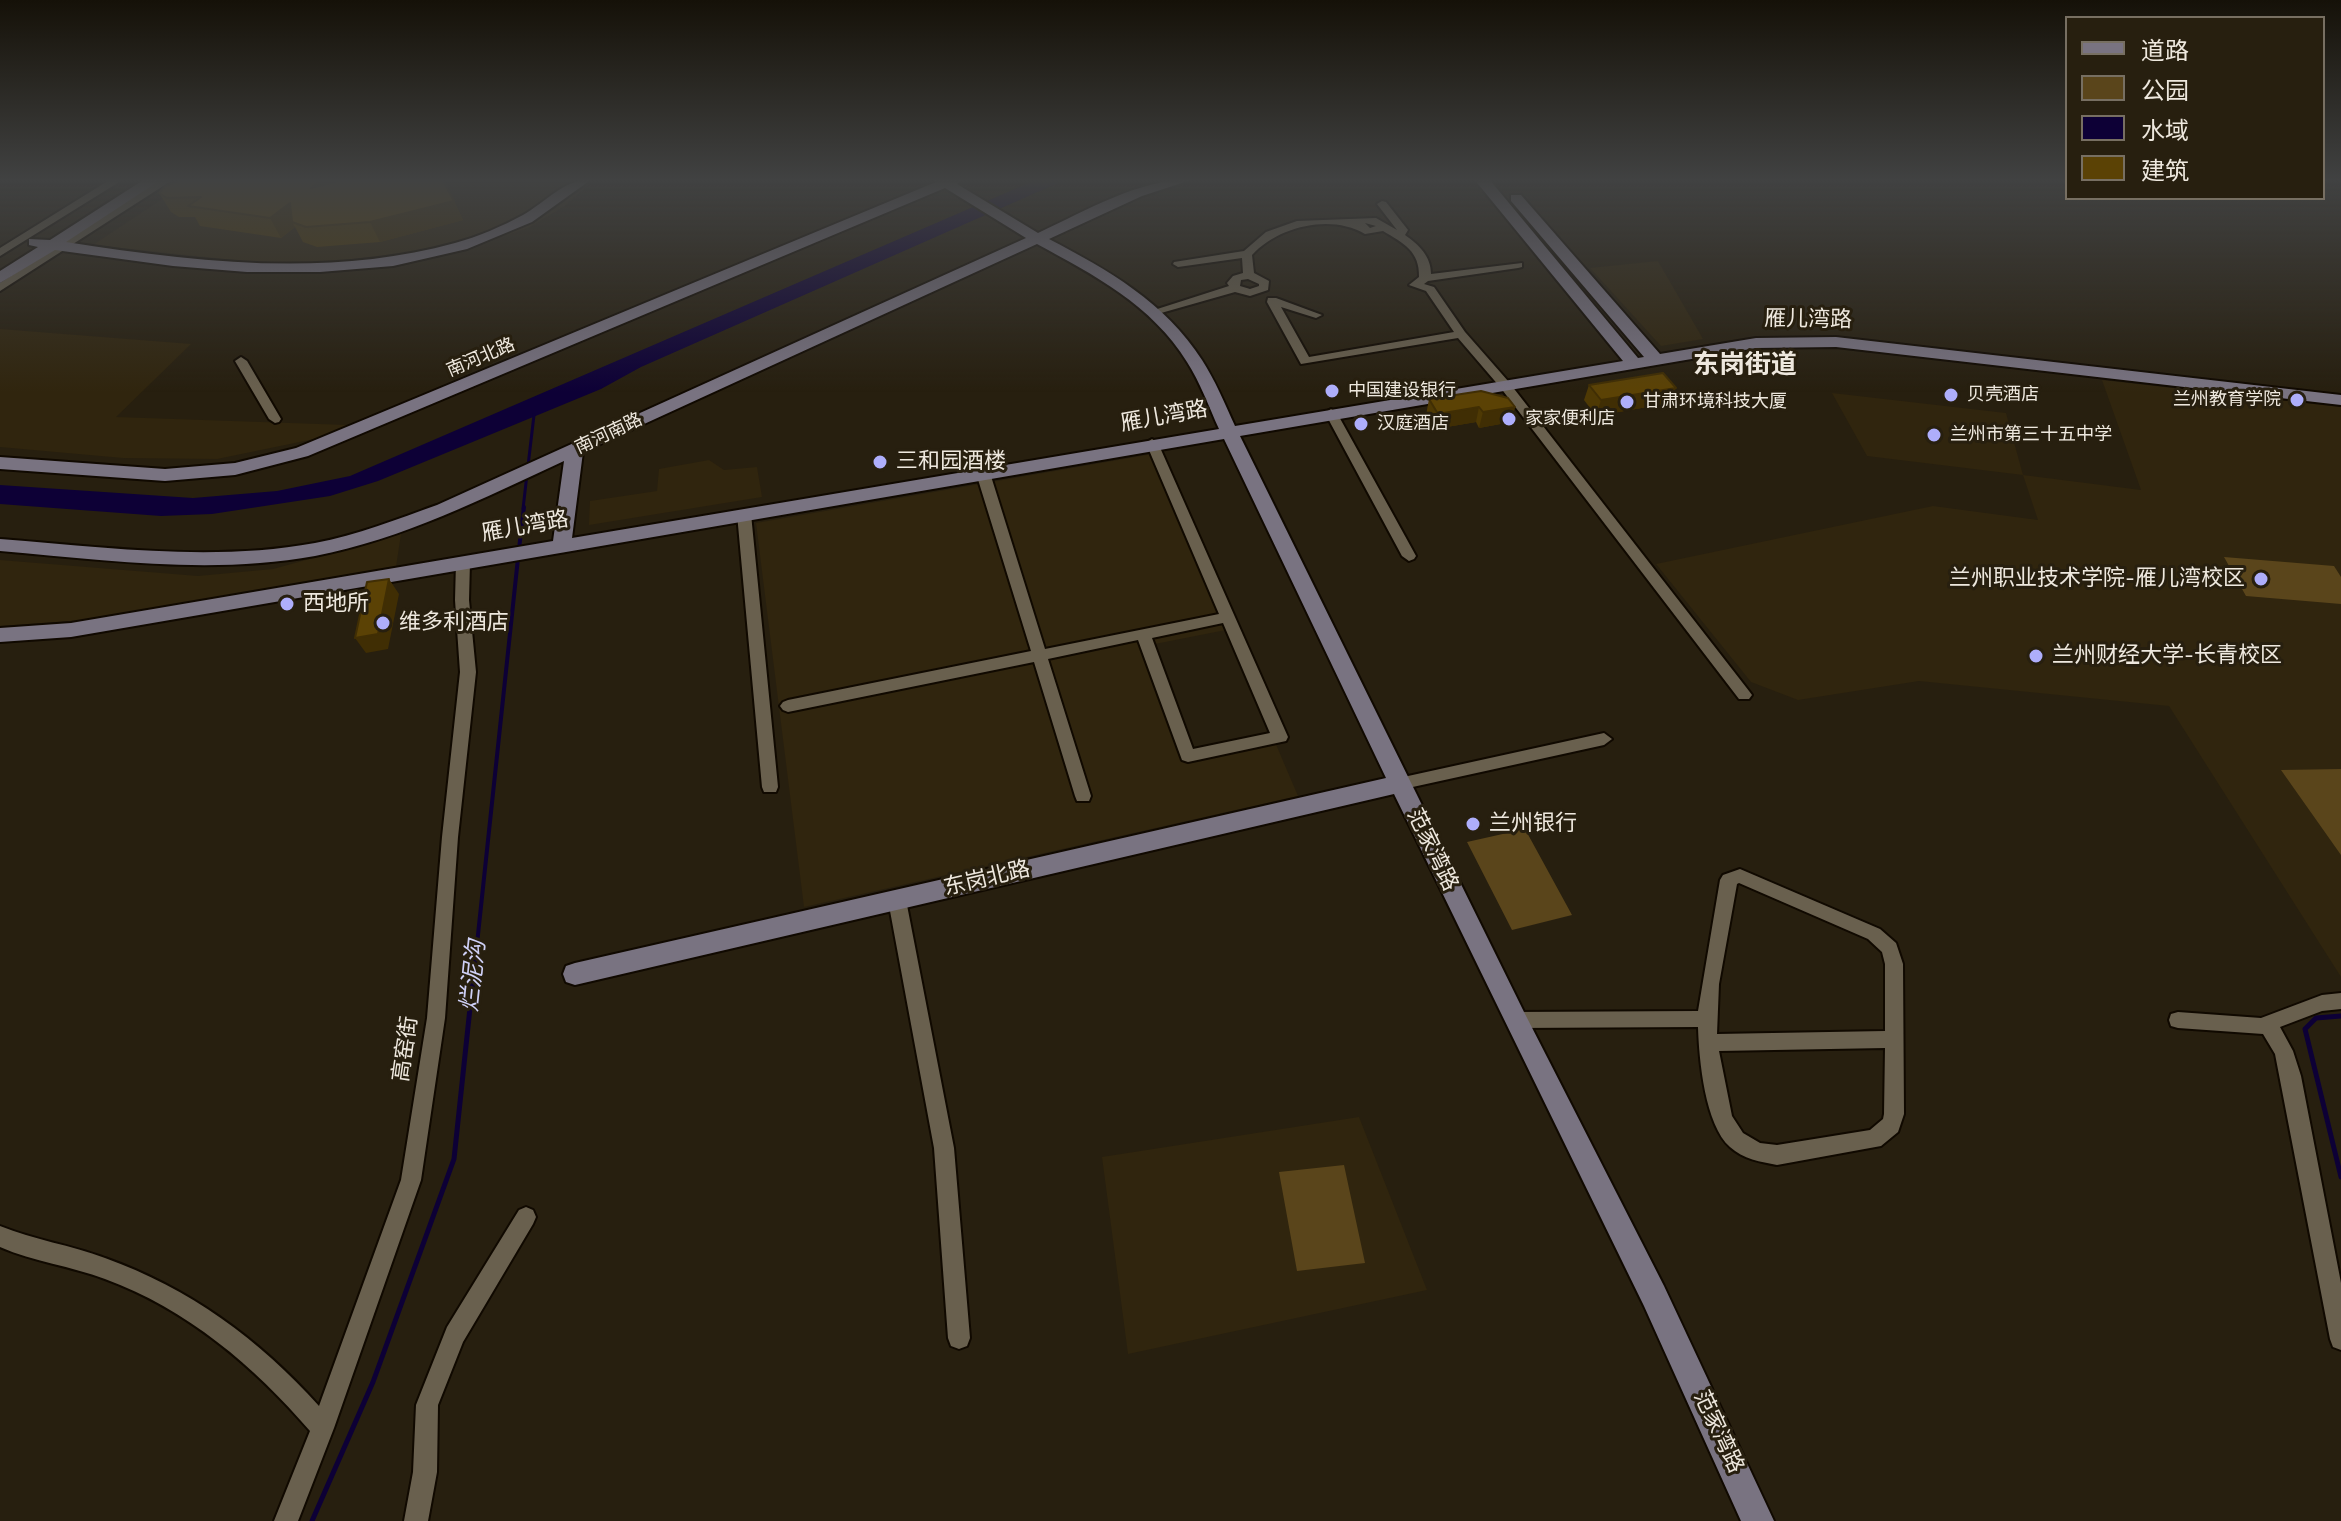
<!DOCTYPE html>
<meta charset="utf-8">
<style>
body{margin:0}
#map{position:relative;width:2341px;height:1521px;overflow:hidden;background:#271f0f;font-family:"Space Grotesk","Noto Sans SC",sans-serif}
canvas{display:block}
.legend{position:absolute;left:2065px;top:16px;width:260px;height:184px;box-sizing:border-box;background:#271f0f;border:2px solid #776f62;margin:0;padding:10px 14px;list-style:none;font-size:24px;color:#eee8de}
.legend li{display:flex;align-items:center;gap:16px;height:40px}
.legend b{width:40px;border:2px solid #776f62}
</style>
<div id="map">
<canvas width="2341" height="1521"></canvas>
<ul class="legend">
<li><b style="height:10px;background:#797381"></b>道路</li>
<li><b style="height:22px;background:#5a451b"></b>公园</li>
<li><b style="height:22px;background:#0d0036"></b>水域</li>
<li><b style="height:22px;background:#5b4205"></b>建筑</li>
</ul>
</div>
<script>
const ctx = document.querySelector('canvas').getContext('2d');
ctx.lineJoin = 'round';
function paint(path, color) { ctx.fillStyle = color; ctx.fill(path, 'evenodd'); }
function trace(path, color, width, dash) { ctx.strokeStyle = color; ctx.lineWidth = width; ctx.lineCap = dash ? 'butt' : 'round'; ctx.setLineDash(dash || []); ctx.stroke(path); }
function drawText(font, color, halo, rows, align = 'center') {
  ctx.font = font + ' "Space Grotesk","Noto Sans SC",sans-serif'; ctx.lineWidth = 6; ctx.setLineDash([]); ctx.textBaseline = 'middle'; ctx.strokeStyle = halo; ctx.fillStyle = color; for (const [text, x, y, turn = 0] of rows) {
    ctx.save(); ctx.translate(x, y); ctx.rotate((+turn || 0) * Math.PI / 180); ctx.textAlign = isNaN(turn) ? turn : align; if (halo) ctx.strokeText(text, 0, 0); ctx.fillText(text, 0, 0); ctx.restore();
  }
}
paint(new Path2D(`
 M192,179H595L565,206L528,228L459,250L309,268L93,245Z
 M1658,261L1703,339L1661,346L1590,268Z
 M0,329L191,344L116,417L348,425L319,438L217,459L123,458L0,447Z
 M2102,380L2341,407V977L2169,706L1919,681L1798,700L1751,682L1656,564L1933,506L2038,520L2023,475L1867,456L1832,393L2006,413L2023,475L2141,490Z
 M1164,452L1241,627L1155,644L1195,751L1272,735L1298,796L804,907L756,523Z
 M709,460L724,470L757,467L762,497L589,525L590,501L657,491L659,469Z
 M401,534L396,567L84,620L0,626V560L198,576L273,569Z
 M1359,1117L1427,1290L1128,1354L1102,1157Z`), '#30250e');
paint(new Path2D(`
 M2224,557L2334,566L2341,577V604L2246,596Z
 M2341,769V855L2281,770Z
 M1525,829L1572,915L1512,930L1467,842Z
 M1344,1165L1365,1263L1297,1271L1279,1172Z`), '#5a451b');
paint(new Path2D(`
 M1038,179H1067L641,367L601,389L378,481L330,496L212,514L161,516L0,504V485L193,498L277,491L350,476Z`), '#0d0036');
trace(new Path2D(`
 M528,466L534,415
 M523,509L527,474`), '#0d0036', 3);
trace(new Path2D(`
 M519,549L524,507
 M477,944L518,558`), '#0d0036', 4);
trace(new Path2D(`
 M2341,1016L2316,1018L2305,1029L2341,1177
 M312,1521L373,1382L454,1159L477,942`), '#0d0036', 5);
const street = new Path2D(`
 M111,179H124L0,256V248Z
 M161,179H174L0,291V283Z
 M1382,201L1386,202L1408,230L1405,235C1419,245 1431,256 1431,274L1522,263V267L1518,268L1428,281L1424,284L1434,287L1465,332L1508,381L1749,691L1752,695L1749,699H1739L1500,387L1458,338L1301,364L1267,302L1268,298H1276L1322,315L1316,318L1281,307L1309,357L1454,332L1426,291L1409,285L1419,277C1420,251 1403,243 1383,231L1365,234C1331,214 1279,226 1252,255L1254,273L1269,281L1268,290L1250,296L1235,292L1154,315L1148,312L1229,286L1227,283L1233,276L1243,273L1242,258L1178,267L1173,264L1174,262L1244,251L1266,232L1297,221L1376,218L1397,230L1377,204ZM1365,223L1376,226L1370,228ZM1248,279L1259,284V286L1250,289L1240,286L1241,280Z
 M241,357L247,361L281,419L279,422L275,423L269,419L235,361Z
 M1331,409L1337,413L1416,556L1414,559L1409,561L1402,556L1325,413Z
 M1152,439L1158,443L1288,737L1286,741L1188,762L1182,760L1138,640L1048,659L1091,796L1089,801H1077L1075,796L1034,662L788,712L783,710L780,706L783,702L788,700L1031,651L976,473L983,469L990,473L1045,649L1219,614L1146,443ZM1223,623L1270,733L1193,749L1152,638Z
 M744,510L751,514L778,787L776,792H764L762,787L737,514Z
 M463,557L470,562L469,600L476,672L458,837L445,1018L421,1180L334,1428L298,1521H274L310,1431C254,1366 187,1309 105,1279C71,1266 34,1262 0,1247V1226C34,1240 71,1245 105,1258C189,1288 260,1340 319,1406L401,1180L427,1018L442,837L460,672L455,600L456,562Z
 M1604,733L1612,739L1604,745L1399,790L1393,789L1391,784L1393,779L1399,778Z
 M1740,869L1880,929L1896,943L1903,964L1904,1114L1898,1132L1881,1146L1777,1165C1761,1162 1743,1159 1730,1147C1705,1125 1699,1060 1698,1027L1515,1028L1508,1026L1506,1020L1508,1014L1515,1012L1698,1011L1720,880L1723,875ZM1739,883L1868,939L1882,952L1885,964V1031L1717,1034L1719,984L1737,884ZM1885,1048L1884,1114L1883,1119L1870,1130L1777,1145L1760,1143L1743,1133L1732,1116L1719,1051Z
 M897,893L903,895L906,900L954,1148L970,1338L967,1346L959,1349L951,1346L948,1338L934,1148L888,900L891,895Z
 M2341,993V1009L2322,1011L2280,1027L2293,1051L2301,1076L2341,1283V1350L2333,1347L2330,1339L2275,1054L2263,1034L2178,1028L2171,1026L2169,1020L2171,1014L2178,1012L2261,1018L2322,995Z
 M526,1207L533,1210L536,1217L533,1224L463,1342L438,1405L437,1472L428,1521H404L413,1472L416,1405L447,1327L519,1210Z`);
const secondary = new Path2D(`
 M145,179H162L66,242C194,262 328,278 455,243C477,237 503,226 523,215C546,202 564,179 592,179L532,222L467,249L393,266L320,272H247L173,266L55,250L0,283V271L38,247L29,245V239L50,240Z
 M933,179H963L957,184L1038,233C1088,210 1138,179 1194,179L1142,196L1049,239C1108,270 1165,302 1202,360C1215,380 1225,404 1235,426L1623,361L1474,179H1489L1638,358L1644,357L1511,201V195H1521L1660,354L1756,338L1836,337L2341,395V405L1836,347L1756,348L1240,436L1524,1012L1664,1286L1774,1521H1741L1644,1306L1394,794L575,985L566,982L563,974L566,966L575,963L1386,778L1224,439L71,637L0,642V628L71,623L553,541L564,461C484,498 403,539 315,556C211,575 105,560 0,551V539C105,547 211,562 315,543C357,535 398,519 437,505L1026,238L945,188L308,456L235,475L165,481L0,469V457L165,469L235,463L296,448L936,182ZM1037,244C1094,275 1152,305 1187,362C1200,382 1209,407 1219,429L572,538L583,452Z`);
trace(street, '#100900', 4);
trace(secondary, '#100900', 4);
paint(street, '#69604e');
paint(secondary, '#797381');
paint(new Path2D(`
 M159,193L454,201L463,220L380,242L317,247L303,242L295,227L281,238L200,226L195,217H179L171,212Z
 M1589,385L1670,403L1596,416L1584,400Z
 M1429,399L1515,407L1511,422L1479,428L1476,422L1435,429L1426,415Z`), '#4e3904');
paint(new Path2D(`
 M322,179H356L311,188Z
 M454,201L463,220L380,242L370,222Z
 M290,203L292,222L295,227L281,238L270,218Z
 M1676,388L1670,403L1596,416L1601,400Z
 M1479,407L1476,422L1435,429L1438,414Z
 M1515,407L1511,422L1479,428L1483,412Z
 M389,579L399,594L388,649L366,653L355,638Z`), '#402e04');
const building = new Path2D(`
 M185,179H322L311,188L347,179H430L443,181L454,201L370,222L306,227L292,222L290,203L270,218L188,206L201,197L167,198L159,193L165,186Z
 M1663,373L1676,388L1601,400L1589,385Z
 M1481,391L1508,398L1515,407L1483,412L1479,407L1438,414L1429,399Z
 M389,579L378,634L355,638L367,582Z`);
paint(building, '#5b4205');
trace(building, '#402e04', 2);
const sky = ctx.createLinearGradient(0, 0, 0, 392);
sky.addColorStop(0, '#151108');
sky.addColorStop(0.46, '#414242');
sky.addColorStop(1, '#41424200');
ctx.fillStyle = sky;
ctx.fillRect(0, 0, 2341, 392);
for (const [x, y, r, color] of [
 [1332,391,8,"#aeaefb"],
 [1951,395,8,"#aeaefb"],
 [2297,400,8,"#aeaefb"],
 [1627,402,8,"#aeaefb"],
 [1509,419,8,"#aeaefb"],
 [1361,424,8,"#aeaefb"],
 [1934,435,8,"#aeaefb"],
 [880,462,8,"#aeaefb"],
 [2261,579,8,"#aeaefb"],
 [287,604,8,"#aeaefb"],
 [383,623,8,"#aeaefb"],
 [2036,656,8,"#aeaefb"],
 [1473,824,8,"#aeaefb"]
]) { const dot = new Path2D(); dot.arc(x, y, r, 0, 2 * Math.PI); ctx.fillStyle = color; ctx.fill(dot); trace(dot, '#271f0f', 3); }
drawText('18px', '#eee8de', '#271f0f', [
 ["南河北路",481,358,-23],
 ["南河南路",609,434,-25]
]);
drawText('18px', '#eee8de', '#271f0f', [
 ["中国建设银行",1348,391],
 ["贝壳酒店",1967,395],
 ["兰州教育学院",2281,400,"right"],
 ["甘肃环境科技大厦",1643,402],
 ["家家便利店",1525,419],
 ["汉庭酒店",1377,424],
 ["兰州市第三十五中学",1950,435]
], 'left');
drawText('22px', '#eee8de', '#271f0f', [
 ["雁儿湾路",1808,320,1],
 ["雁儿湾路",1164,417,-10],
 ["雁儿湾路",525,527,-10],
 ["范家湾路",1432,850,64],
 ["东岗北路",987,879,-13],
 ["高窑街",406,1049,-82],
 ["范家湾路",1718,1432,65]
]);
drawText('22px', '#eee8de', '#271f0f', [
 ["三和园酒楼",896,462],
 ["兰州职业技术学院-雁儿湾校区",2245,579,"right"],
 ["西地所",303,604],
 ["维多利酒店",399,623],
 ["兰州财经大学-长青校区",2052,656],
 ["兰州银行",1489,824]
], 'left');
drawText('italic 24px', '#cfd0f6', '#271f0f', [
 ["烂泥沟",474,976,-84]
]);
drawText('bold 26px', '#eee8de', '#271f0f', [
 ["东岗街道",1745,366]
]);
</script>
